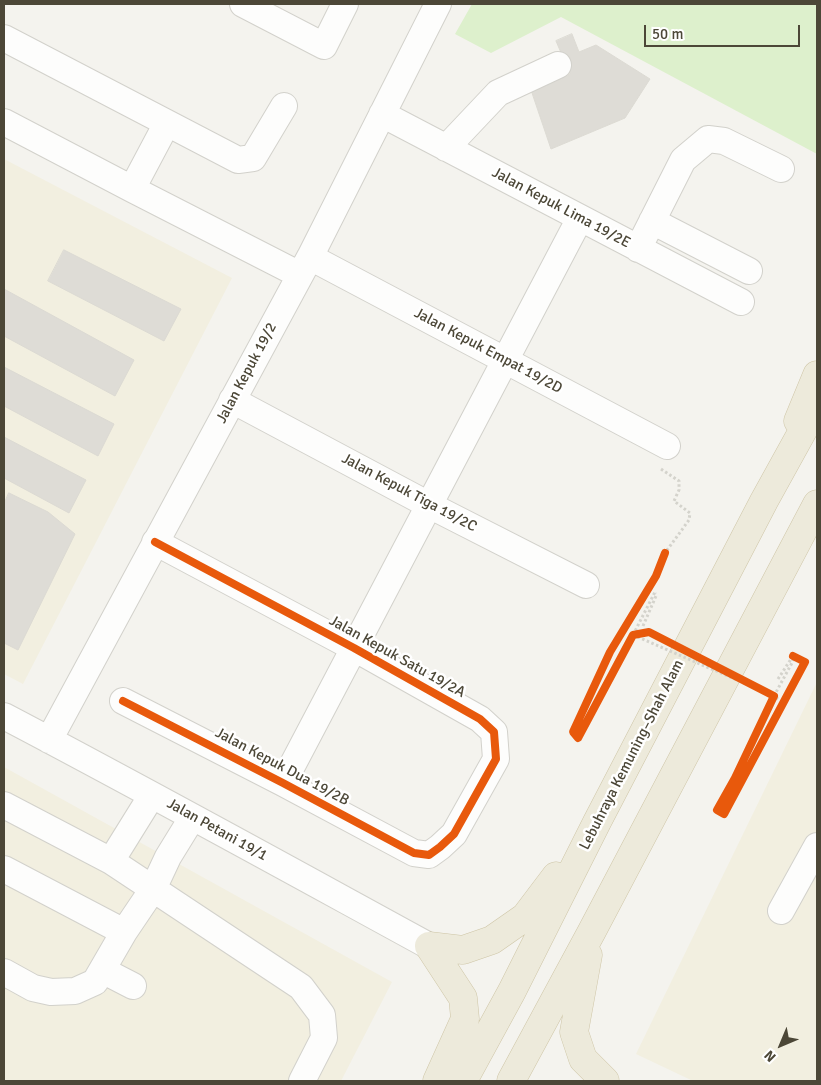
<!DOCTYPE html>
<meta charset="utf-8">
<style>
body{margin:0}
#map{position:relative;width:821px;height:1085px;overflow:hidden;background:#f4f3ee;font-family:Signika,sans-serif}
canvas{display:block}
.frame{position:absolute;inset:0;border:5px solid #4c4737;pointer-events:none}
.north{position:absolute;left:756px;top:1020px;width:50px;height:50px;-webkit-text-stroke:4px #fff;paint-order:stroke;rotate:225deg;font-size:14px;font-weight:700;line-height:20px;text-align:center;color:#4c4737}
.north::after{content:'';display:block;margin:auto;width:18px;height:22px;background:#4c4737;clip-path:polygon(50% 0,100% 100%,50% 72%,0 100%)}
.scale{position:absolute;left:644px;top:25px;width:156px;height:22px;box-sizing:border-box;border:2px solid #4c4737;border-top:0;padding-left:6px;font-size:15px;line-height:18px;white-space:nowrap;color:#4c4737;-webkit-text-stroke:4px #fff;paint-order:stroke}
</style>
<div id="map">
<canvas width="821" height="1085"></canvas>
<div class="frame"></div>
<div class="north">N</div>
<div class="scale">50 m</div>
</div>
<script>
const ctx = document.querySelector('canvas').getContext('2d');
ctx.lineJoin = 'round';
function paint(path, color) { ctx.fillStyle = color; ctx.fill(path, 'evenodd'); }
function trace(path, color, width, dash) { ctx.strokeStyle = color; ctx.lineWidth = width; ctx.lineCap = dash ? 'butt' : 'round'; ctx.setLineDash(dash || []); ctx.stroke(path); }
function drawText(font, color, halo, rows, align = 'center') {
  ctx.font = font + ' Signika,sans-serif'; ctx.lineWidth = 5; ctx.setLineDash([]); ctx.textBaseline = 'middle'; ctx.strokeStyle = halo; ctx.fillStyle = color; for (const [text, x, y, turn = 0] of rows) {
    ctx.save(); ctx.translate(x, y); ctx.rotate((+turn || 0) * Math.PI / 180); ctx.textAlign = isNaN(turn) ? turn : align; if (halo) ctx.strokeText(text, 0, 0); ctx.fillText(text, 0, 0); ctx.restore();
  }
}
paint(new Path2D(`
 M4,159L232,278L23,684L4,674Z
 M817,682V1081H693L636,1054Z
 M4,767L392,982L341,1081H4Z`), '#f2efe0');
paint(new Path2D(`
 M472,4H817V154L561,17L491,53L455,34Z`), '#ddf0cc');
const building = new Path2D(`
 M572,34L579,52L596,45L650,79L625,118L551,149L531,90L570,74L556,41Z
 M64,250L181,309L164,341L48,281Z
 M4,289L134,360L115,396L4,336Z
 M4,367L114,424L98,456L4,406Z
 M4,437L86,480L69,513L4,478Z
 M9,493L48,512L75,534L18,650L4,643V504Z`);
paint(building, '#dedcd6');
trace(building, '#dcdad3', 1);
const minor = new Path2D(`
 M243,4L324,46L345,4
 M4,38L238,160L253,158L284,106
 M382,114L741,302
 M4,122L132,189L300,275
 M446,148L498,93L558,65
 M132,189L167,123
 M652,221L749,271
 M638,249L683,160L708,139L724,141L781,169
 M310,257L667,446
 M232,400L429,505L586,585
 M123,701L283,783L414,853L429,855L440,847L454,834L496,759L494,732L480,719L354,648L155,542
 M4,716C147,791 288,869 429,946
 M49,740L310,257L438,4
 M283,783L580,218
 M4,805L111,861L301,987L322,1015L324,1038L302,1081
 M111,861L152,795
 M4,869L124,932
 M781,911L817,846
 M102,970L133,986
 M4,972L33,988L51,992L75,991L95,982L124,932L153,889L168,857L192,818`);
const highway = new Path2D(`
 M798,421L817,375
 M429,946L463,950L492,940L525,917L556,876
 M429,946L463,998L465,1019L437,1081
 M588,955L574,1032L583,1059L605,1081
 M463,1081L512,991L597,822L764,501L817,405
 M511,1081L592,931L817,504`);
trace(minor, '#d2d1cb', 28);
trace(highway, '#cec5a6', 29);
trace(new Path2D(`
 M661,469L679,481V490L674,501L690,513L689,520L665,553
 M643,626L656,596L655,593
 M633,635L655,592
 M778,679L793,656V661L774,696L778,699`), '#d4d3cc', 3, [2.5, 2.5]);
trace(minor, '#fdfdfc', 26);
trace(highway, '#edeadb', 28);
trace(new Path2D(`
 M633,635L774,696`), '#d4d3cc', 3, [2.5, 2.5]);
trace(new Path2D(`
 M665,553L656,576L610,652L573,732L578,738L633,635L649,632L774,696L735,778L717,810L724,814L805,662L793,656
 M123,701L283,783L414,853L429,855L440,847L454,834L496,759L494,732L480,719L354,648L155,542`), '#e8590c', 8);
drawText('15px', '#4c4737', '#fff', [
 ["Jalan Kepuk Lima 19/2E",561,208,28],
 ["Jalan Kepuk Empat 19/2D",488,351,28],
 ["Jalan Kepuk 19/2",247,373,-62],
 ["Jalan Kepuk Tiga 19/2C",409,493,28],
 ["Jalan Kepuk Satu 19/2A",397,657,29],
 ["Lebuhraya Kemuning–Shah Alam",632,755,-63],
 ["Jalan Kepuk Dua 19/2B",282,767,28],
 ["Jalan Petani 19/1",217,830,29]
]);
</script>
